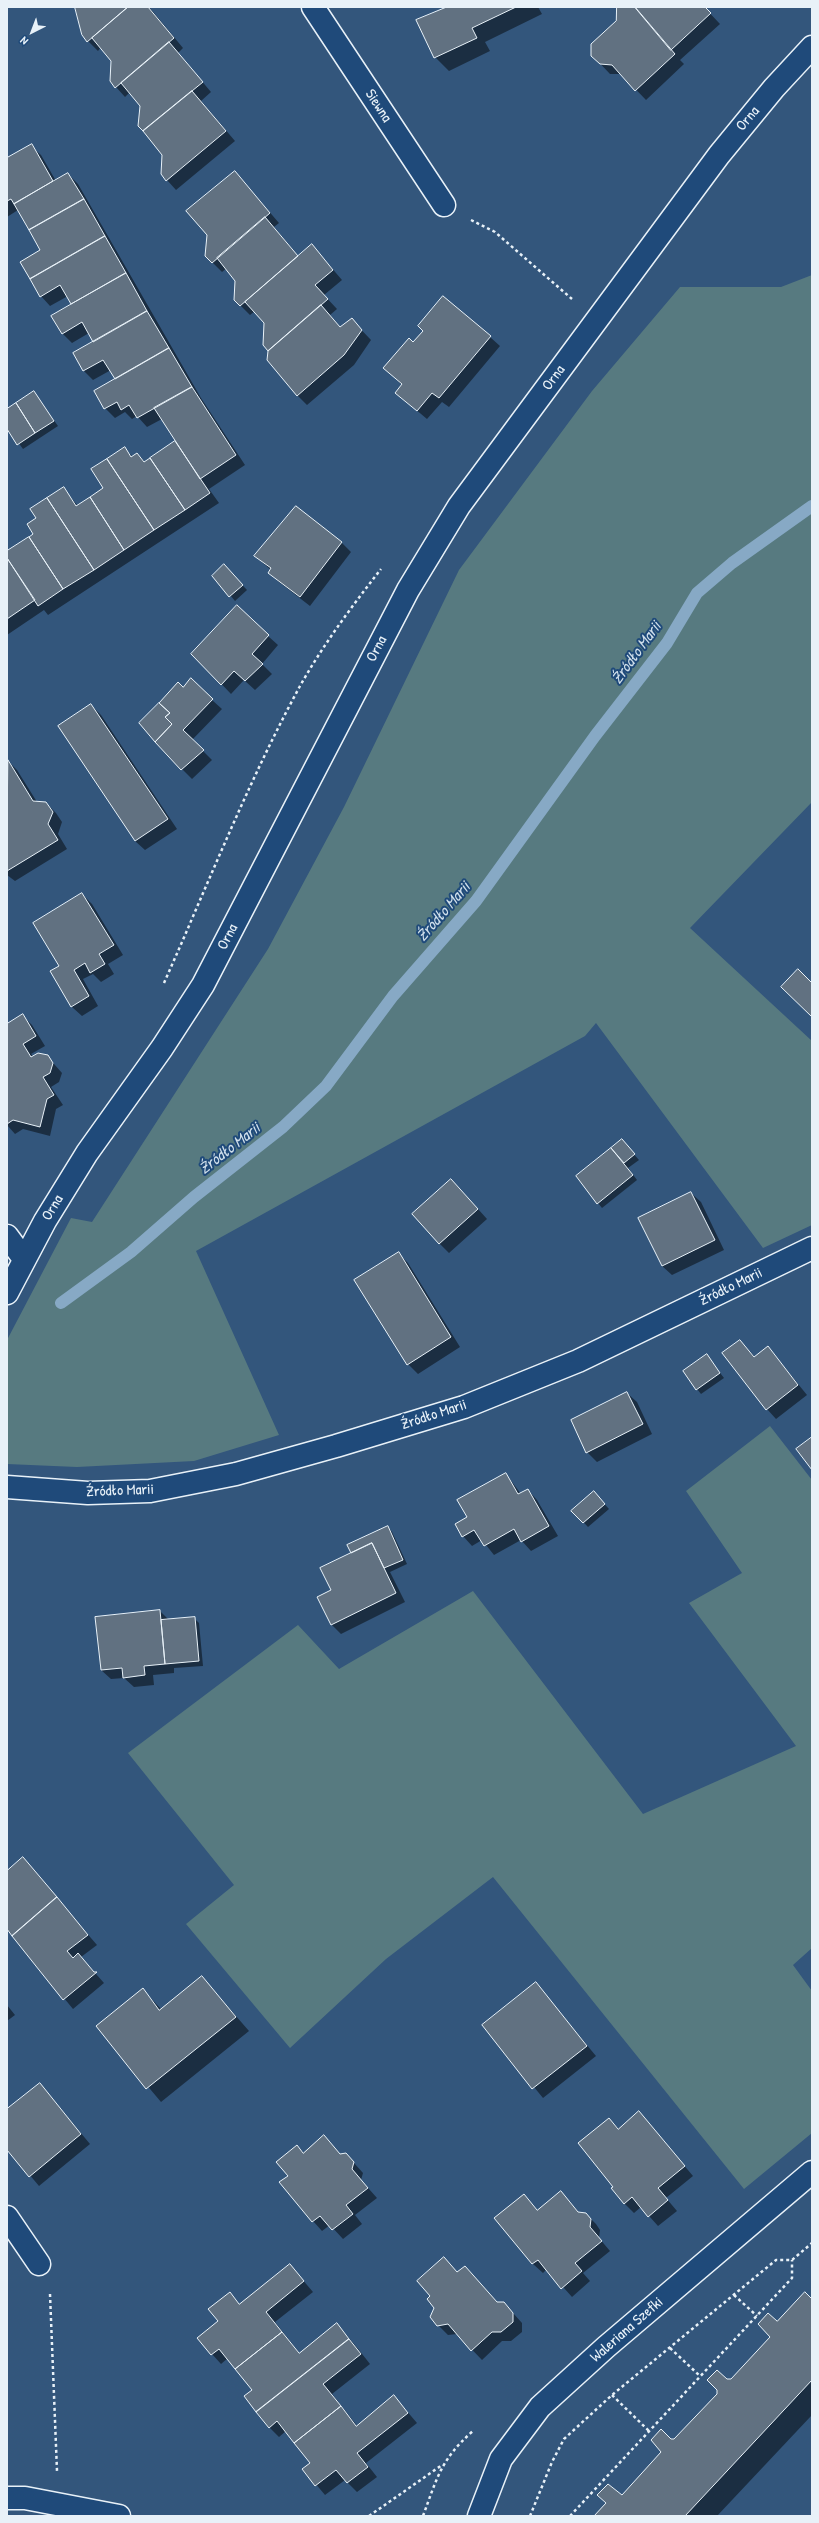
<!DOCTYPE html>
<meta charset="utf-8">
<style>
body{margin:0}
#map{position:relative;width:819px;height:2523px;overflow:hidden;background:#33567c;font-family:"Patrick Hand",sans-serif}
canvas{display:block}
.frame{position:absolute;inset:0;border:8px solid #e8f1f8;pointer-events:none}
.north{position:absolute;left:12px;top:12px;width:40px;height:40px;-webkit-text-stroke:3px #1f4a7a;paint-order:stroke;rotate:222deg;font-size:11px;font-weight:700;line-height:16px;text-align:center;color:#e8f1f8}
.north::after{content:'';display:block;margin:auto;width:14px;height:18px;background:#e8f1f8;clip-path:polygon(50% 0,100% 100%,50% 72%,0 100%)}
</style>
<div id="map">
<canvas width="819" height="2523"></canvas>
<div class="frame"></div>
<div class="north">N</div>
</div>
<script>
const ctx = document.querySelector('canvas').getContext('2d');
ctx.lineJoin = 'round';
function paint(path, color) { ctx.fillStyle = color; ctx.fill(path, 'evenodd'); }
function trace(path, color, width, dash) { ctx.strokeStyle = color; ctx.lineWidth = width; ctx.lineCap = dash ? 'butt' : 'round'; ctx.setLineDash(dash || []); ctx.stroke(path); }
function drawText(font, color, halo, rows, align = 'center') {
  ctx.font = font + ' "Patrick Hand",sans-serif'; ctx.lineWidth = 4; ctx.setLineDash([]); ctx.textBaseline = 'middle'; ctx.strokeStyle = halo; ctx.fillStyle = color; for (const [text, x, y, turn = 0] of rows) {
    ctx.save(); ctx.translate(x, y); ctx.rotate((+turn || 0) * Math.PI / 180); ctx.textAlign = isNaN(turn) ? turn : align; if (halo) ctx.strokeText(text, 0, 0); ctx.fillText(text, 0, 0); ctx.restore();
  }
}
paint(new Path2D(`
 M812,275V802L690,928L812,1041V1225L763,1248L596,1023L585,1036L196,1251L279,1435L194,1461L77,1467L7,1464V1340L71,1218L92,1222L268,949L344,807L459,570L592,391L680,287H781Z
 M770,1426L812,1480V1948L793,1965L812,1991V2133L744,2189L493,1877L386,1959L290,2048L186,1924L234,1885L128,1753L298,1625L339,1669L473,1591L643,1814L796,1746L689,1603L742,1573L686,1491Z`), '#577a80');
paint(new Path2D(`
 M76,7H149L183,48L178,53L211,92L201,101L235,141L176,190L167,180L163,154L139,126L141,105L130,92L125,97L116,87L112,60L101,47L98,51L88,41Z
 M450,7H538L542,14L485,42L490,51L449,71L435,57L417,21Z
 M618,7H704L720,24L680,60L684,64L646,100L621,74H610L592,55L617,22Z
 M31,146L41,155L56,181L68,174L78,184L201,398L245,465L209,489L219,503L48,615L44,610L7,635V552L35,534L38,518L63,489L78,506L104,488L124,449L133,457L137,454L145,462L176,441L162,419L147,427L137,416L132,419L125,412L115,418L105,408L116,379L111,370L93,380L84,371L74,354L94,342L89,333L72,343L62,333L73,305L68,296L50,306L41,296L42,250L18,210L7,217V160Z
 M235,172L279,223L274,227L299,257L312,245L342,280L324,295L337,309L330,315L341,328L352,320L371,340L354,365L307,405L297,395L269,351L265,323L255,311L250,315L235,300L236,280L227,268L222,272L206,256Z
 M490,337L500,346L449,407L442,402L427,419L396,393L402,385L385,368L414,344Z
 M34,393L58,426L23,449L7,427V410Z
 M342,543L351,552L310,606L279,582L269,573L271,570L255,556Z
 M228,570L247,590L235,601L214,576Z
 M268,636L278,645L262,664L272,674L255,690L244,680L231,694L193,654Z
 M183,688L212,700L222,709L192,740L212,760L192,779L155,742Z
 M91,705L101,715L177,829L145,850L135,841Z
 M8,761L17,770L37,802L46,803L56,813L62,822L58,834L67,849L15,881L7,875Z
 M82,894L92,904L123,955L108,964L114,974L101,982L93,974L83,979L98,1006L82,1016L72,1007L52,971L61,966Z
 M23,1016L32,1025L45,1046L31,1054L34,1057L47,1056L62,1073L59,1082L51,1087L63,1105L56,1109L50,1136L23,1129L15,1134L7,1125V1026Z
 M622,1141L639,1160L628,1168L637,1180L602,1208L577,1177Z
 M461,1190L487,1219L449,1253L439,1243Z
 M691,1193L701,1202L724,1250L672,1275L662,1266Z
 M398,1253L408,1263L460,1347L418,1374L408,1364Z
 M740,1341L755,1357L768,1347L807,1395L776,1419L767,1409Z
 M707,1356L724,1378L701,1394L697,1389Z
 M627,1393L637,1402L652,1434L597,1462L587,1452Z
 M506,1474L521,1494L528,1490L537,1500L558,1536L531,1551L521,1540L494,1555L482,1540L472,1546L463,1536L468,1517Z
 M598,1497L609,1509L588,1527L573,1511Z
 M388,1527L392,1532L407,1564L390,1572L405,1602L341,1634L331,1624L332,1591L352,1553L348,1545Z
 M160,1611L169,1620L194,1618L199,1623L203,1666L174,1668V1673L153,1675L154,1685L134,1687L124,1678L111,1679L101,1670Z
 M23,1859L97,1945L81,1957L104,1983L73,2009L7,1929V1872Z
 M202,1977L249,2031L161,2102L97,2026L143,1990L161,2009Z
 M536,1984L596,2056L543,2098L483,2025Z
 M7,2005L15,2015L7,2021Z
 M40,2084L90,2144L39,2186L7,2148V2111Z
 M639,2112L693,2176L666,2198L677,2211L658,2226L641,2207L634,2213L624,2203L614,2187L609,2119L619,2129Z
 M324,2136L341,2155L346,2154L363,2173L361,2180L377,2198L355,2215L362,2224L343,2239L330,2225L322,2231L313,2221L289,2176L297,2146L304,2153Z
 M561,2192L580,2214H586L596,2224L600,2230L599,2238L610,2251L583,2273L590,2281L572,2297L547,2269L543,2273L533,2264L496,2218L524,2195L538,2211Z
 M444,2259L458,2273L465,2267L498,2303H504L522,2323V2332L511,2341H502L482,2360L457,2334L448,2335L438,2325L431,2296Z
 M290,2265L313,2292L275,2322L300,2354L337,2324L359,2350L370,2364L332,2394L358,2427L394,2396L417,2423L366,2463L377,2477L357,2492L345,2480L325,2495L304,2470L311,2463L286,2431L279,2437L269,2427L253,2390L228,2358L221,2364L212,2354L220,2321L230,2294L240,2305Z
 M812,2300V2415L717,2516H595L622,2496L662,2453L671,2440L675,2439L718,2394L727,2380H731L771,2337L777,2323Z`), '#0007');
trace(new Path2D(`
 M61,1303L131,1252L194,1197L283,1127L326,1086L393,996L476,901L595,736L667,643L697,593L732,563L812,506`), '#87a9c5', 12);
const building = new Path2D(`
 M75,7H128L87,42L82,35Z
 M128,7H148L174,38L115,88L110,81L111,61L92,38Z
 M447,7H516L472,28L477,38L434,58L416,20Z
 M617,7H635L675,54L635,91L612,65L600,64L591,56V44L616,21Z
 M635,7H705L711,13L671,50Z
 M169,42L203,82L143,131L138,126L140,106L121,83Z
 M192,91L226,131L166,181L161,174L162,155L143,131Z
 M32,144L53,181L14,204L11,199L7,201V158Z
 M235,171L270,213L212,263L205,256L207,235L186,211Z
 M68,173L84,199L29,230L14,204Z
 M84,199L105,236L30,279L20,262L40,250L29,230Z
 M265,217L298,256L240,306L234,300L235,281L217,258Z
 M105,236L126,273L71,304L60,285L40,297L30,279Z
 M312,244L333,270L315,285L328,299L268,351L263,345L264,323L245,302Z
 M126,273L147,311L93,342L82,322L62,334L51,316Z
 M443,296L491,336L439,398L432,393L417,411L395,393L402,384L383,368L409,338L413,342L423,331L418,326Z
 M321,305L340,327L352,318L362,330L344,355L297,396L267,360L268,351Z
 M147,311L169,348L115,379L103,360L83,371L73,353Z
 M169,348L192,387L137,418L129,405L121,410L117,402L104,409L94,391Z
 M192,387L236,455L200,479L154,408Z
 M34,391L54,421L35,433L16,403Z
 M16,403L35,433L17,445L7,429V409Z
 M175,441L210,493L185,510L150,458Z
 M125,447L131,457L137,453L144,462L150,458L185,510L154,530L107,459Z
 M107,459L154,530L124,550L90,497L103,488L91,469Z
 M64,487L76,506L90,497L124,550L94,570L47,498Z
 M47,498L94,570L63,589L29,537L33,534L27,524L36,518L30,509Z
 M296,506L342,542L300,597L268,573L271,568L254,556Z
 M29,537L63,589L38,606L7,558V551Z
 M7,558L35,600L7,619Z
 M224,564L243,585L229,597L212,576Z
 M237,605L269,635L252,654L263,664L245,681L234,671L221,685L191,654Z
 M191,678L213,699L183,730L204,750L181,770L155,742L172,724L165,717L170,713L159,703L178,682L183,687Z
 M159,703L170,713L165,717L172,724L155,742L139,723Z
 M91,704L168,819L135,841L58,726Z
 M8,760L33,801L46,802L53,812L48,824L58,840L7,871Z
 M82,893L114,945L99,954L105,964L90,973L85,963L74,970L89,996L71,1007L50,971L59,966L33,923Z
 M798,969L812,983V1017L781,987Z
 M23,1014L36,1036L23,1044L31,1057L38,1053L48,1055L53,1063L50,1073L43,1077L54,1095L47,1099L40,1127L13,1120L7,1124V1024Z
 M622,1139L635,1154L624,1163L611,1148Z
 M611,1148L633,1175L597,1204L576,1176Z
 M451,1179L478,1209L439,1244L412,1214Z
 M691,1192L715,1240L662,1266L638,1218Z
 M399,1252L451,1337L407,1365L354,1280Z
 M740,1340L754,1357L768,1346L798,1385L766,1410L722,1353Z
 M707,1354L720,1373L696,1390L683,1371Z
 M627,1392L643,1424L586,1453L571,1420Z
 M812,1437V1470L796,1449Z
 M506,1473L518,1494L528,1489L549,1526L521,1542L514,1529L484,1546L474,1530L462,1537L455,1524L467,1517L457,1500Z
 M594,1491L605,1504L583,1523L571,1511Z
 M388,1526L403,1560L384,1568L372,1543L351,1553L347,1545Z
 M372,1543L396,1593L331,1625L317,1597L331,1590L320,1568Z
 M160,1610L165,1664L144,1666L145,1675L123,1678L122,1668L101,1670L95,1617Z
 M195,1617L199,1661L165,1664L161,1620Z
 M23,1857L57,1897L12,1936L7,1929V1871Z
 M57,1897L88,1935L67,1951L73,1958L78,1953L94,1972H97L63,2000L12,1936Z
 M202,1976L236,2017L146,2089L96,2026L143,1988L159,2010Z
 M536,1982L587,2046L532,2089L482,2025Z
 M40,2083L81,2134L29,2177L7,2150V2109Z
 M639,2111L685,2166L658,2188L668,2200L648,2217L632,2197L624,2204L611,2188L613,2187L578,2143L609,2118L618,2129Z
 M324,2135L340,2154L346,2153L354,2162L352,2169L368,2188L346,2205L353,2214L332,2230L320,2216L312,2222L279,2182L288,2176L276,2162L297,2145L303,2153Z
 M561,2191L578,2212L586,2213L591,2219L590,2227L602,2241L575,2263L582,2271L561,2289L538,2260L532,2264L494,2218L524,2194L537,2210Z
 M444,2257L457,2272L465,2266L497,2302H504L513,2313V2322L501,2332H492L471,2351L448,2324L437,2326L430,2317L434,2308L427,2299L430,2296L417,2281Z
 M290,2264L304,2281L266,2312L282,2332L235,2369L219,2349L211,2355L197,2338L218,2321L208,2309L230,2292L239,2304Z
 M805,2292L812,2299V2380L685,2516H594L606,2503L597,2495L608,2484L622,2495L661,2452L651,2440L661,2429L671,2439H674L717,2394V2390L707,2380L717,2370L727,2379H731L770,2337L758,2324L768,2313L777,2321Z
 M337,2323L349,2339L256,2412L244,2396L252,2390L235,2369L282,2332L299,2353Z
 M349,2339L361,2354L323,2384L341,2406L294,2443L277,2421L269,2428L256,2412Z
 M394,2395L408,2413L357,2453L368,2467L347,2483L336,2470L315,2486L302,2469L310,2463L294,2443L341,2406L356,2426Z`);
paint(building, '#617181');
trace(building, '#e8f1f8', 1);
const minor = new Path2D(`
 M313,7L444,205
 M7,1236L24,1259
 M7,1293L45,1221L87,1153L162,1048L203,985L408,590L459,506L719,155L774,88L812,47
 M7,1487L88,1493L150,1491L236,1474L336,1446L464,1407L578,1361L812,1248
 M7,2217L39,2264
 M7,2498H25L119,2516
 M479,2516L501,2459L540,2407L606,2347L812,2172`);
trace(minor, '#e8f1f8', 25);
trace(new Path2D(`
 M471,220L495,232L572,299
 M164,983C208,884 248,782 300,686C323,645 352,606 381,569
 M50,2294L57,2471
 M734,2295L757,2316
 M670,2348L700,2376
 M612,2395L649,2431
 M369,2516L442,2465
 M423,2516C437,2478 441,2459 473,2431
 M530,2516L552,2462L564,2439L612,2395L776,2260H792L812,2243
 M570,2516L792,2278V2260`), '#e8f1f8', 2.5, [3, 3]);
trace(minor, '#1f4a7a', 22);
drawText('15px', '#e8f1f8', '#1f4a7a', [
 ["Siewna",378,106,57],
 ["Orna",748,119,-50],
 ["Orna",554,378,-54],
 ["Orna",377,649,-62],
 ["Orna",228,937,-63],
 ["Orna",53,1208,-59],
 ["Źródło Marii",731,1287,-26],
 ["Źródło Marii",434,1415,-18],
 ["Źródło Marii",120,1491,-2],
 ["Waleriana Szefki",627,2330,-41]
]);
drawText('italic 16px', '#d0dfeb', '#1f4a7a', [
 ["Źródło Marii",637,653,-54],
 ["Źródło Marii",444,912,-49],
 ["Źródło Marii",230,1149,-38]
]);
</script>
